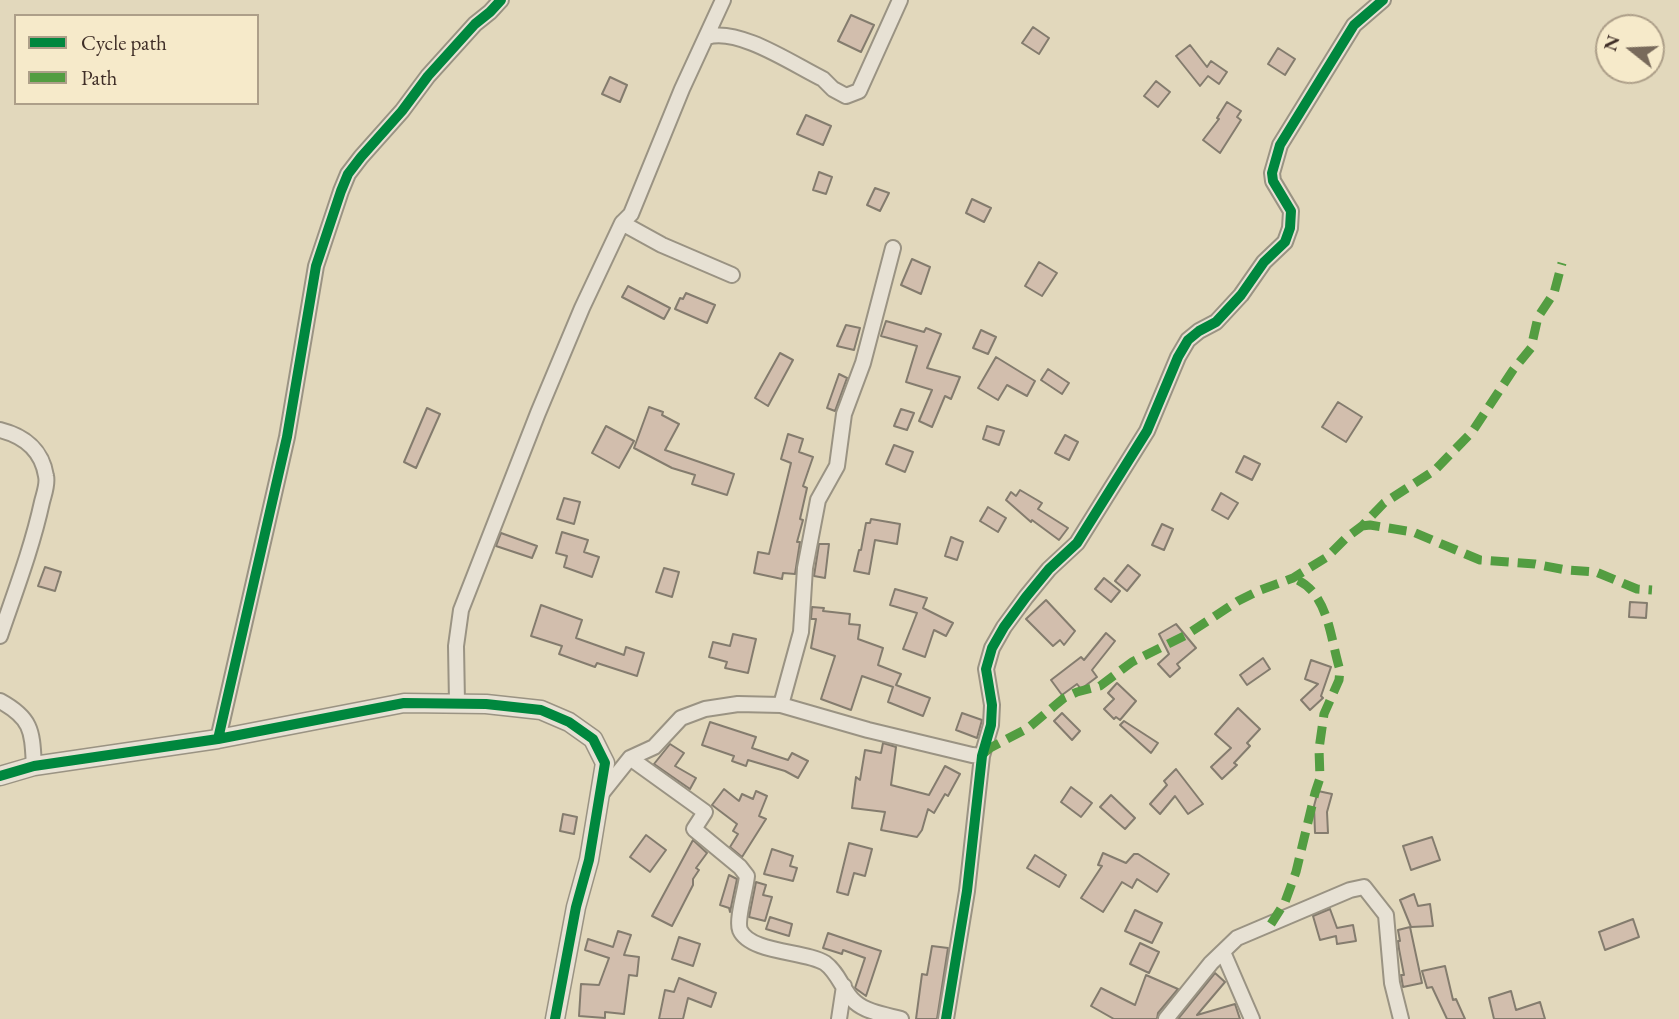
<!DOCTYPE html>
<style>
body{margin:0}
#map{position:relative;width:1679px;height:1019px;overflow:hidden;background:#e2d8bc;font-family:"EB Garamond",serif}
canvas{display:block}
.legend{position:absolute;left:14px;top:14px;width:245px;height:91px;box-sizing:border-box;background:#f6eaca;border:2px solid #ad9f89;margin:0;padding:9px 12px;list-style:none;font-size:21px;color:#3f2e27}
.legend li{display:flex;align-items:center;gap:14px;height:35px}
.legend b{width:35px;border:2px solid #ad9f89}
.north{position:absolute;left:1595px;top:14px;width:70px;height:70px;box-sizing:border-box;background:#f6eaca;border:2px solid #ad9f89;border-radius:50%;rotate:288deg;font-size:19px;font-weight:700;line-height:28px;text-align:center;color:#3f2e27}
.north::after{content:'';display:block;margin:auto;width:24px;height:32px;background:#786a5b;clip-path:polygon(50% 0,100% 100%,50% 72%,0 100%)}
</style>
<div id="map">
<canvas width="1679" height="1019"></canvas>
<ul class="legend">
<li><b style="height:9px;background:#00873e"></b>Cycle path</li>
<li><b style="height:9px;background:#539d41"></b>Path</li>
</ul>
<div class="north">N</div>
</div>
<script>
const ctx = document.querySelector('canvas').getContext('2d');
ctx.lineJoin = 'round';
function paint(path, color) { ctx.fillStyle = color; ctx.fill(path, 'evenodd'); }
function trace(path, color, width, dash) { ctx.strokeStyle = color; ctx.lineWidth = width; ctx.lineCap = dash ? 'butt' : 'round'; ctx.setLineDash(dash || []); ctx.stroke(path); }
const building = new Path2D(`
 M851,15L874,25L861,52L838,41Z
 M1033,27L1049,38L1039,54L1022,43Z
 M1190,45L1207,67L1211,61L1227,72L1219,84L1208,76L1200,86L1176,56Z
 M1278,48L1295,59L1285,75L1268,64Z
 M610,77L627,85L620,102L602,94Z
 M1156,81L1170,92L1158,107L1144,96Z
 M1227,102L1241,111L1237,117L1241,120L1220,153L1203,140L1219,119L1217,118Z
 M806,115L831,126L823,145L797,134Z
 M819,172L832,177L826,194L813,190Z
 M875,188L889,193L880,211L867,205Z
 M972,199L991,208L984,222L966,213Z
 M912,259L930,267L921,294L901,285Z
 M1039,262L1057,273L1042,296L1025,286Z
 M628,286L670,308L664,319L622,297Z
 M686,293L715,305L707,323L675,309L680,298L683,299Z
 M886,321L924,332L926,328L941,334L927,368L960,377L951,399L945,396L932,427L919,421L932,390L906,382L917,346L881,336Z
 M846,325L860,328L854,350L837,346Z
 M981,330L996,337L988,354L973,348Z
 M780,353L793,360L768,406L755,398Z
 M996,357L1035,381L1027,396L1007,385L998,400L978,388Z
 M1048,369L1069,383L1062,394L1041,380Z
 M839,374L847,378L835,411L827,408Z
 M1338,402L1362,417L1346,442L1322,427Z
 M649,407L663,412L662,415L679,424L665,450L734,474L727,495L692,484L695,475L672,468L634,448Z
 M427,408L440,414L416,468L404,462Z
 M901,409L914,413L907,430L894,426Z
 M606,426L634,441L619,468L592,453Z
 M987,426L1004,431L999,445L983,439Z
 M788,434L803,439L799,452L813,457L803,486L807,488L800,519L803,520L797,542H800L795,574L783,573L782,579L754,573L758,552L769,554L791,463L781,459Z
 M1065,435L1078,442L1069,460L1055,453Z
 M894,445L913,452L905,472L886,464Z
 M1244,456L1260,464L1252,480L1236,472Z
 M1020,490L1042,503L1038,509L1068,528L1059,540L1032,520L1031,522L1006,500L1011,492L1016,496Z
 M1221,493L1238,503L1228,519L1212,510Z
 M564,498L580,502L574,524L557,519Z
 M988,507L1006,518L998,532L980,521Z
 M871,519L900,524L897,544L875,540L869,574L854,571L859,550H861L866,523H870Z
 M1162,524L1173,529L1164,550L1152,545Z
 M562,532L588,540L584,552L599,557L592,577L564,567L567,556L556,553Z
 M501,533L537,546L532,558L496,546Z
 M951,537L963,542L957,560L945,556Z
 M819,544H829L825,578L814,576Z
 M1128,565L1140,575L1127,591L1115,581Z
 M45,567L61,572L55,591L38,586Z
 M664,568L679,572L672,597L656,592Z
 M1104,578L1120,591L1111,602L1095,589Z
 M895,589L927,598L923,608L953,623L946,636L934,630L925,657L903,649L917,613L890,605Z
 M1046,600L1075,631L1064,645L1060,640L1053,646L1026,619Z
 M1630,602L1647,603L1646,618L1629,617Z
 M541,605L582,620L576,638L624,655L626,647L644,653L637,676L597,663L595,667L559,654L562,646L531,636Z
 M812,607L824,608L823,611L850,614L849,624L860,625L858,639L883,648L878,665L901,674L896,685L930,698L923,716L888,702L893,687L862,676L851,710L821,699L835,656L811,648L816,619H811Z
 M1176,624L1196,648L1177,664L1180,668L1170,677L1158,664L1169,654L1159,634Z
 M1106,633L1115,641L1092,670L1097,677L1081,689L1077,684L1062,695L1051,680L1081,657L1084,660Z
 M733,634L756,639L748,673L725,668L727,662L709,657L713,642L730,646Z
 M1263,658L1270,669L1247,685L1240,675Z
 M1311,660L1331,667L1321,696L1323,698L1310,710L1301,700L1318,684L1305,679Z
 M1117,683L1136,701L1120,720L1116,717L1114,719L1104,709L1114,699L1108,693Z
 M1238,708L1260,729L1247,743L1250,746L1234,763L1237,765L1222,779L1211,767L1231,748L1215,734Z
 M962,713L982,720L977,738L956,730Z
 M1062,713L1080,731L1072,740L1054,721Z
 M1124,721L1158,743L1151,753L1120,725Z
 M710,722L756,737L752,748L788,760L792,753L808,761L798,778L785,771L748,760L746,766L732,761L734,756L702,745Z
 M883,743L896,747L891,785L929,795L945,766L960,774L948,796L945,794L934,813L928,809L922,830L917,837L881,830L885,812L852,808L856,777L860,780L865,750L881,753Z
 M670,744L684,753L675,766L696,778L690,789L654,764Z
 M1176,769L1203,804L1188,814L1175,796L1160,814L1150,804L1167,785L1164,781Z
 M1071,787L1092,803L1081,817L1061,802Z
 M724,789L739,801L742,794L753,799L756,791L767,796L759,816L766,819L742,857L730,847L738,834L733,831L737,824L712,805Z
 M1318,791L1332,794L1327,812L1328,833H1315L1314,806Z
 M1111,795L1135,818L1125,829L1100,807Z
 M563,814L577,817L574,834L560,831Z
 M646,835L666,850L650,872L630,857Z
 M1432,837L1440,860L1411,870L1403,846Z
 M693,840L707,853L696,868L699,870L693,879V885L672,926L652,916Z
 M849,843L872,849L865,876L854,873L848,895L837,892Z
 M772,849L793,856L790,866L797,868L793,881L764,874Z
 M1103,853L1126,863L1134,854H1138L1169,874L1157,892L1137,879L1132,888L1122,882L1103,912L1081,898L1102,866L1098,865Z
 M1035,855L1066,875L1059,887L1027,868Z
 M729,875L737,879L730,912L729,908L720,905Z
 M756,882L766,885L763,895L772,897L765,921L749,917Z
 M1414,894L1418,906L1430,904L1433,926L1411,927L1400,900Z
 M1330,909L1337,928L1353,925L1356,941L1337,944L1336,936L1320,940L1313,916Z
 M1135,910L1162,923L1152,943L1125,931Z
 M770,917L792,924L789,936L766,929Z
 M1633,919L1639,937L1605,950L1599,932Z
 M1410,927L1422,983L1403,987L1401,975H1404L1399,949L1398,941H1400L1398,930Z
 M618,931L631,935L624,955L639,957L637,976L629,975L624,1014L605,1012V1018L579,1016L581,984L599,985L609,958L585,950L588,939L613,947Z
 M828,933L881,951L866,996L855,988L865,958L843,950L842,954L823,948Z
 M679,937L700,944L693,966L672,959Z
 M1140,943L1159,952L1149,973L1130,964Z
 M932,946L948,948L937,1019H916L922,974L927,975Z
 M1445,966L1453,1000L1456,999L1465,1019H1447L1432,987L1427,988L1422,971Z
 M1215,973L1225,982L1197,1015L1235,1004L1240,1019H1178Z
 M1146,975L1178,989L1158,1013L1157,1019H1114L1091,1006L1101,988L1135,1005Z
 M679,978L716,993L711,1007L688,998L683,1019H659L665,990L674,992Z
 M1511,991L1516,1010L1540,1002L1545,1019H1494L1489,998Z`);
paint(building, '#d2bead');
trace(building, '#847c6e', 2);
const minor = new Path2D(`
 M707,37C739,27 794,65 823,79L833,89L846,96L859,91L900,0
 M622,223L662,245L732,275
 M0,430C24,436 42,450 46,476C48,484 44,494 42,502C32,548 15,592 0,636
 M0,701C33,719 32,732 34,766
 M457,702L456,646L461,610L538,413L582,308L622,223L631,214L682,89L723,0
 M781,705L801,632L805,568L818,500L837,466L844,414L863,363L893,248
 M218,739L287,437L316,266L341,191L348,174L361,157L402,111L428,76L475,24L490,12L501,0
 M630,758L705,812L694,829L740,867L747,876C746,888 736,920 740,930C750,953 806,951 825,963C839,973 843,992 855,1002C866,1012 886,1015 901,1019
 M602,793L630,758L654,747L681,718L705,709L738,704L781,705L868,730L972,755L982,756
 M1223,952L1252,1019
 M839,1019L844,986
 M946,1019L967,891L982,756L991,725L992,705L986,669L992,648L1004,627L1026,597L1049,569L1077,543L1147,431L1178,357L1188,340L1199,331L1216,322L1241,295L1264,262L1285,242L1290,228L1291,211L1273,181L1272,173L1280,145L1354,25L1383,0
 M1166,1019L1211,963L1237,938L1350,890L1364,887L1386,915L1392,983L1401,1019`);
const tertiary = new Path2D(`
 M0,776L34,766L218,739L404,703L486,704L541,710L569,722L593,739L605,763L589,860L576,907L555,1019`);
trace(minor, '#9a9383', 18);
trace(tertiary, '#9a9383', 21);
trace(minor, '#e7e1d4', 14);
trace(tertiary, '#e7e1d4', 18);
trace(new Path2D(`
 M1362,526L1370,525L1413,532L1480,560L1535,564L1566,570L1596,572L1637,589L1652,590
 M984,753L990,748L1028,728L1064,698L1077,692L1100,686L1132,662L1186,635L1238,601L1258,591L1293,578L1327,557L1347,537L1362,526L1384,503L1435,470L1472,432L1513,370L1531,348L1538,317L1554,293L1562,263
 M1271,924L1285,902L1296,872L1315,793L1320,778L1319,749L1324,714L1339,680L1340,670C1330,639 1329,591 1293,578`), '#539d41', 9, [18, 9]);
trace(new Path2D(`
 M218,739L287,437L316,266L341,191L348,174L361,157L402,111L428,76L475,24L490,12L501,0
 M0,776L34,766L218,739L404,703L486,704L541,710L569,722L593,739L605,763L589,860L576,907L555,1019
 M946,1019L967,891L982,756L991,725L992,705L986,669L992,648L1004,627L1026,597L1049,569L1077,543L1147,431L1178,357L1188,340L1199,331L1216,322L1241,295L1264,262L1285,242L1290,228L1291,211L1273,181L1272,173L1280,145L1354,25L1383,0`), '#00873e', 10);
</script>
